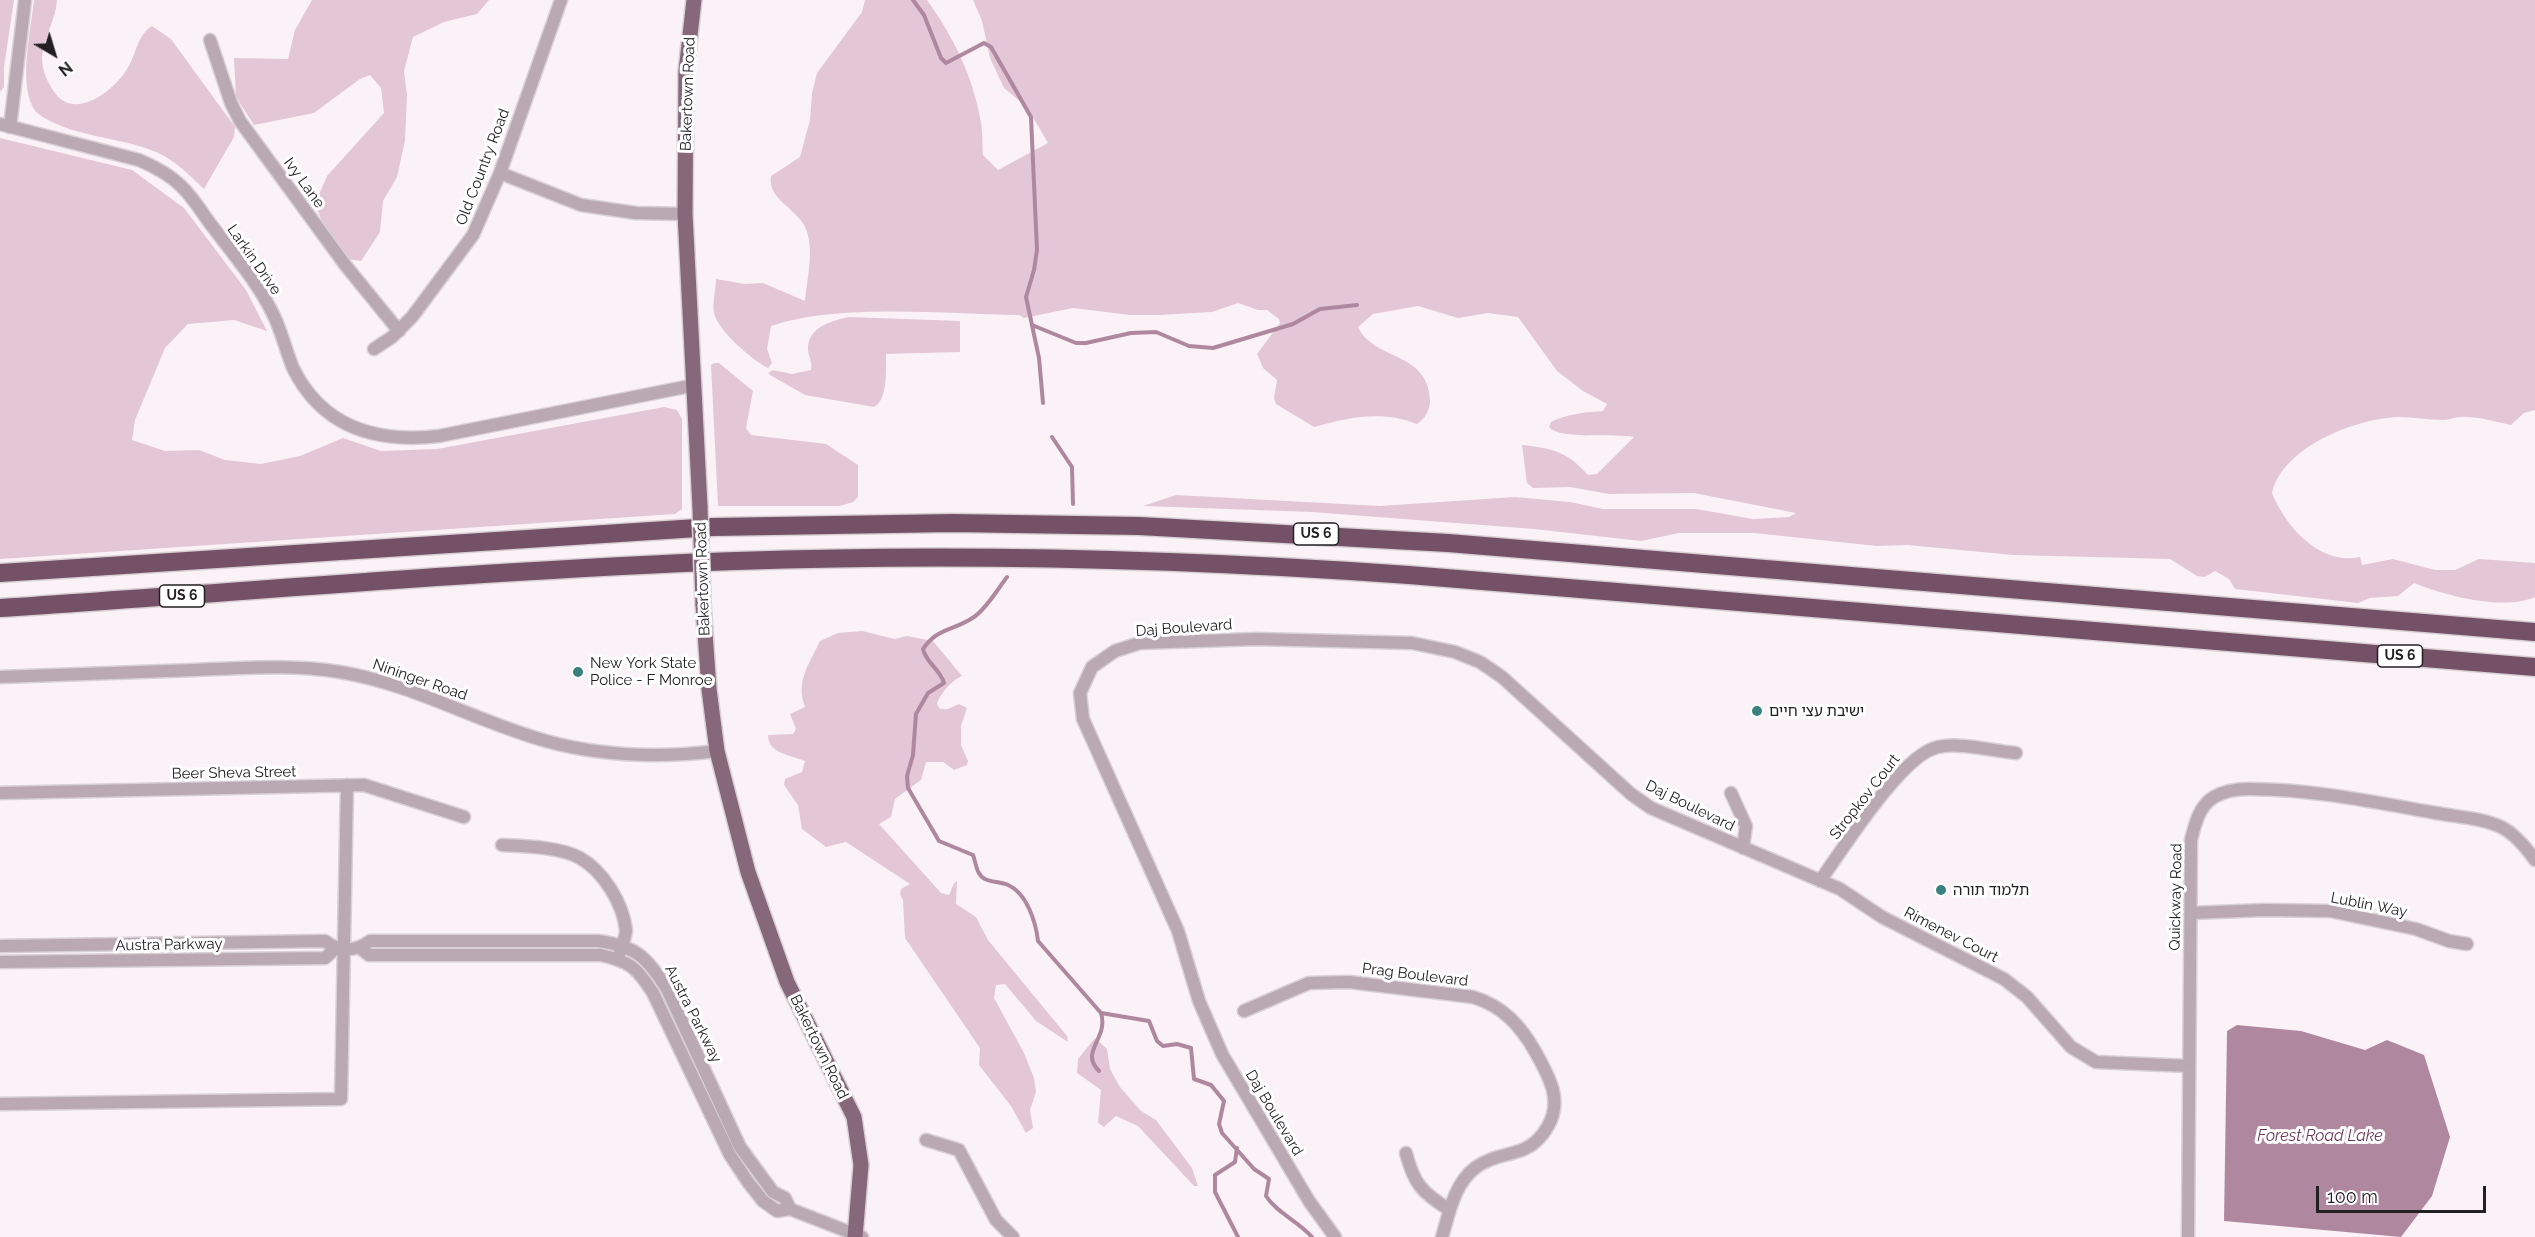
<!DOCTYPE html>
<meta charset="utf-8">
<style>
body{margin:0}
#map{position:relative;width:2535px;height:1237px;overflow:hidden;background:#fbf2f7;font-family:Raleway,sans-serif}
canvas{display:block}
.north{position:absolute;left:24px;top:24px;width:60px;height:60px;-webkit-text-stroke:4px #fff;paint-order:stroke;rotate:142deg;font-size:16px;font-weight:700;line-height:24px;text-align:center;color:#232022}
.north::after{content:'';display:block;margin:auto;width:21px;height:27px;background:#232022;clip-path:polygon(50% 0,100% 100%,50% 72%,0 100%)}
.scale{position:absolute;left:2316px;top:1186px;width:170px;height:27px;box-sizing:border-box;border:3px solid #232022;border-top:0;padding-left:8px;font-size:18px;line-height:21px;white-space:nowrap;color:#232022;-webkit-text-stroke:4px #fff;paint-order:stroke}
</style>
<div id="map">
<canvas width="2535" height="1237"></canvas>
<div class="north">N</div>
<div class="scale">100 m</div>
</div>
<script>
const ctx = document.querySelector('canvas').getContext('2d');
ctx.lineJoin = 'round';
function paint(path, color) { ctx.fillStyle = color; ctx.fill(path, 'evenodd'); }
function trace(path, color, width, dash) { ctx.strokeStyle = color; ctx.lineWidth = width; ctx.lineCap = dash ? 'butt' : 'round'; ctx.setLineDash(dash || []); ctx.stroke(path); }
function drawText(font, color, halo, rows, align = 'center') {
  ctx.font = font + ' Raleway,"Noto Sans Hebrew",sans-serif'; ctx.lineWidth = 6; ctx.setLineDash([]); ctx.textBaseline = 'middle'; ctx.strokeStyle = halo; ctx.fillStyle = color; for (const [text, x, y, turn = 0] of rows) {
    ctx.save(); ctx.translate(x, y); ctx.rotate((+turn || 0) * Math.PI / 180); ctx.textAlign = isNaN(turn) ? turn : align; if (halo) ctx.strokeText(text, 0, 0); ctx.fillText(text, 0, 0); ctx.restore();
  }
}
paint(new Path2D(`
 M0,0H14L4,67V87L0,92Z
 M34,0H57C56,20 43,38 42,58C42,71 48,83 55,93C75,121 115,90 127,69C137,54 136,36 152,26L171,39L235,127L234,137L204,189C189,175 175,160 156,152C119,136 67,137 36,112C17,88 31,30 34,0Z
 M312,0H489L477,14L444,22L413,37L404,71L407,95L405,140L397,177L383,201L380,232L361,261L347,259L324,226L315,204L327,176L384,113L381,88L370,75L360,79L314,113L254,125L236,97L234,58L288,59L295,30Z
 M865,0H927C953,36 974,78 981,123C983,133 982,144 983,155L998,170L1048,143L1027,107L1004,88L990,58L982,21L973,0H2535V410L2524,413L2511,425C2496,422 2481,417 2466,417C2458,416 2451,420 2443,420C2428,420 2413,417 2398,417C2354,419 2283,447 2272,493C2285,526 2320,566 2360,557L2362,565L2393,559L2435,570H2455L2479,559L2535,563V597C2504,611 2446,596 2414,583L2398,596L2370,598L2358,603L2235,589L2229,579L2215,571L2205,577L2197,576L2170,559L2013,555L1907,545L1877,546L1754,533H1679L1641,541L1534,529L1312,512L1143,506L1176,495L1380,506L1515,497L1570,502L1603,509H1696L1753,519L1789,517L1796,513L1694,493L1609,494L1570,487L1533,488L1527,483L1522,445C1552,448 1568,452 1588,475L1597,474L1634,437C1615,433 1559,440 1549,427L1551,422C1567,414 1585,412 1603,411L1607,404L1583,391L1557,371L1518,317L1488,313L1458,318L1418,306L1373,314L1358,327C1374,361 1429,351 1430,401C1430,410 1425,419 1417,424C1384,410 1348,417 1314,427L1276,404L1274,398L1277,380L1263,368L1257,354L1280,323L1279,319L1267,310H1258L1238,303L1212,312L1159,315H1130L1073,308L1024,318L1019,315C946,314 838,303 771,326L767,349L772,363L768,368C752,360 718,331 714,313C712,303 716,289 716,279L745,284L763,283L805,301C807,279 815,248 805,227C796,208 767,199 771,176L800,157L810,120L812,93L817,73L862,12Z
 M0,138L132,170L184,208L246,290L267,331L234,320L188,324L165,348L135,420L132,440L165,451L199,450L225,460L261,464L300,456L343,438L381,451L437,449L664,407L677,410L682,419V509L675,514L0,559Z
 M850,317L960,321V352L886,354C886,368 888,400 874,407L805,395L770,375L768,373L773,370L792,374L811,370C813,362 807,355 808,346C810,326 834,320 850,317Z
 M714,363H719L753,391L746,428L751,435L826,444L858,465V497L853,502L840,506H718L711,365Z
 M862,631L895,639L907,636L933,641L962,676C952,680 940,694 937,704L940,709H948L959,704L967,708L961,726V745L968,761L967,765L954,770L943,762H926L921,780L895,799L891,817L879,824L941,893L949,895L954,883L957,881L956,904L976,917L988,940L1067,1036L1068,1042L1036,1021L1005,984L996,985L994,998L1024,1053L1034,1078L1036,1092L1030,1110L1033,1128L1026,1133L1011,1106L979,1065L980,1048L905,938L903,900L900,894L901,889L910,884L846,842L826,847L802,829L798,805L784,785L785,779L802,772L805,761C791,755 768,754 768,735L793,734L796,729L790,714L805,707C795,681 810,663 820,641L838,633Z
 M1095,1038L1107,1049L1110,1069L1120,1087L1141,1111L1156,1120L1192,1168L1198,1186H1194L1138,1126L1116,1116L1104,1127L1098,1123L1101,1090L1077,1073L1078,1059Z`), '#e3c7d7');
paint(new Path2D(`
 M2237,1025L2301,1031L2365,1050L2387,1040L2424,1055L2450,1137L2432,1196L2401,1237L2224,1221L2227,1031Z`), '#af88a0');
trace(new Path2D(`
 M913,0L924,15L941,58L946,63L984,43L991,47L1031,117L1037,250L1034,270L1026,297L1039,358L1043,403
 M1032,325L1076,343H1086L1131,333L1156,332L1189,346L1213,348L1293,324L1320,309L1357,305
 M1052,437L1072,467L1073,504
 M1007,577C997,590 987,608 974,617C954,631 938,627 923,649C926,663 940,669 944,683L928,693L916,714L913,755L907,776L908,788L939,841L973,855C976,862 976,875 985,879C991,882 1001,882 1008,885C1027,893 1036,923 1038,941L1101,1013L1149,1021L1157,1041L1163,1046L1177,1044L1191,1048L1194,1079L1211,1085L1224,1101L1219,1124L1222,1133L1254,1169L1269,1179L1266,1196C1276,1212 1299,1222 1312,1237
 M1099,1071C1079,1051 1109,1039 1101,1013
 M1237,1148L1235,1162L1215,1175V1192L1238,1237`), '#af88a0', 4);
const minor = new Path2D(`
 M210,40L231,103L240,121L346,266L399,331
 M0,124L139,160C155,167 169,174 181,186C193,197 202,213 212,226C234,255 259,284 274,316C282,333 286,351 293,368C323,429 378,443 439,436L695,385
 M10,127L25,0
 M500,173L581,205L636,213L685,214
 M374,349L392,337L412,317L473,235L500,173L561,0
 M0,677C65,675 130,672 195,670C243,668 292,664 340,672C413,684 475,721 546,741C601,756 661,758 717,751
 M0,793L364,785L464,817
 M1731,793L1746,826L1743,848
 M502,845C524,846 561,847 580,858C603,871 623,903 626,930C626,936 622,946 620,952
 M1820,881C1843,849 1902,754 1938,747C1961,742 1992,751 2016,753
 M2191,913L2265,910L2330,911L2416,929L2449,941L2467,944
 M0,946L325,941C339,952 355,952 370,941H598C636,946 647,957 667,989L740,1147L773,1192L785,1198L790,1209
 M360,948L369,955H601C631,962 637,968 653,993L730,1155L748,1182L763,1201L777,1211L790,1209L862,1237
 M0,962L325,958L335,949
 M1244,1011L1309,983L1349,982L1473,997C1503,1006 1521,1026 1536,1053C1549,1077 1563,1100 1548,1126C1542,1137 1535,1145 1522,1150C1506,1156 1489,1157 1475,1168C1454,1184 1449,1214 1442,1237
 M0,1104L341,1099L347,785
 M926,1140L959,1150L996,1220L1013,1237
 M1406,1153C1414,1184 1422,1193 1450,1210
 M1335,1237L1309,1201L1222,1054L1199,1001L1178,931L1083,719L1080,693L1092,667L1115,651L1140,643L1257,639L1412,643L1455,652L1480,662L1502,677L1631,794L1651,808L1840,889L1882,917L2004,979L2027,997L2071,1047L2096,1062L2189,1066
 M2188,1237L2191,840C2195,824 2199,806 2214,797C2224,791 2237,789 2249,789C2312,789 2374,802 2436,813C2457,817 2484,818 2503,828C2516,835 2527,849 2535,860`);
const major = new Path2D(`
 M694,0L686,71L685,214L700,507
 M703,604L709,689L717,751L748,872L787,982L854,1117L861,1165L855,1237`);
const highway = new Path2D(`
 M0,573L713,527L953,523L1139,526L1448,543L2535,632
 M0,608C245,592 491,570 736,561C961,553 1186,559 1409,575L2535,667`);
trace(minor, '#d8d0d5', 15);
trace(major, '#d8d0d5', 18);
trace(highway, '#d8d0d5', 21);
trace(minor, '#baa8b2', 12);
trace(major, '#87687b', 15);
trace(highway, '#745167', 18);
const majorBridge = new Path2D(`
 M700,507L703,604`);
trace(majorBridge, '#d8d0d5', 18, []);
trace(majorBridge, '#87687b', 15);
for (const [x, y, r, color] of [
 [578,672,6,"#39817e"],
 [1757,711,6,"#39817e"],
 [1941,890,6,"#39817e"]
]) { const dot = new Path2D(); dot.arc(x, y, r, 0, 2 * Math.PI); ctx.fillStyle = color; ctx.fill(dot); trace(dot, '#fff', 2); }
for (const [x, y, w] of [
 [1316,534,45],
 [182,596,45],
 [2400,656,45]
]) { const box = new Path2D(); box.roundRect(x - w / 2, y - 11, w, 22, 4.5); ctx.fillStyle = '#fff'; ctx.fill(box); trace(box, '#232022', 1.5); }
drawText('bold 14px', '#232022', null, [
 ["US 6",1316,534],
 ["US 6",182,596],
 ["US 6",2400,656]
]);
drawText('15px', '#232022', '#fff', [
 ["Bakertown Road",688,94,-88],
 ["Old Country Road",483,167,-69],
 ["Ivy Lane",304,183,54],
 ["Larkin Drive",254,260,55],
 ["Bakertown Road",703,579,-92],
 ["Daj Boulevard",1184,628,-4],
 ["Nininger Road",420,680,19],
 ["Beer Sheva Street",234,773,-1],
 ["Stropkov Court",1865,797,-52],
 ["Daj Boulevard",1690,806,26],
 ["Quickway Road",2176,897,-89],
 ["Lublin Way",2369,905,11],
 ["Rimenev Court",1951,935,27],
 ["Austra Parkway",169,945,-1],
 ["Prag Boulevard",1415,975,7],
 ["Austra Parkway",693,1014,63],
 ["Bakertown Road",819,1047,64],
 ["Daj Boulevard",1274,1113,59]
]);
drawText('15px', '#232022', '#fff', [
 ["New York State",590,663],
 ["Police - F Monroe",590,680],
 ["ישיבת עצי חיים",1769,711],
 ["תלמוד תורה",1953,890]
], 'left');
drawText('italic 16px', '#6b3759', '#fff', [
 ["Forest Road Lake",2320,1136]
]);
</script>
